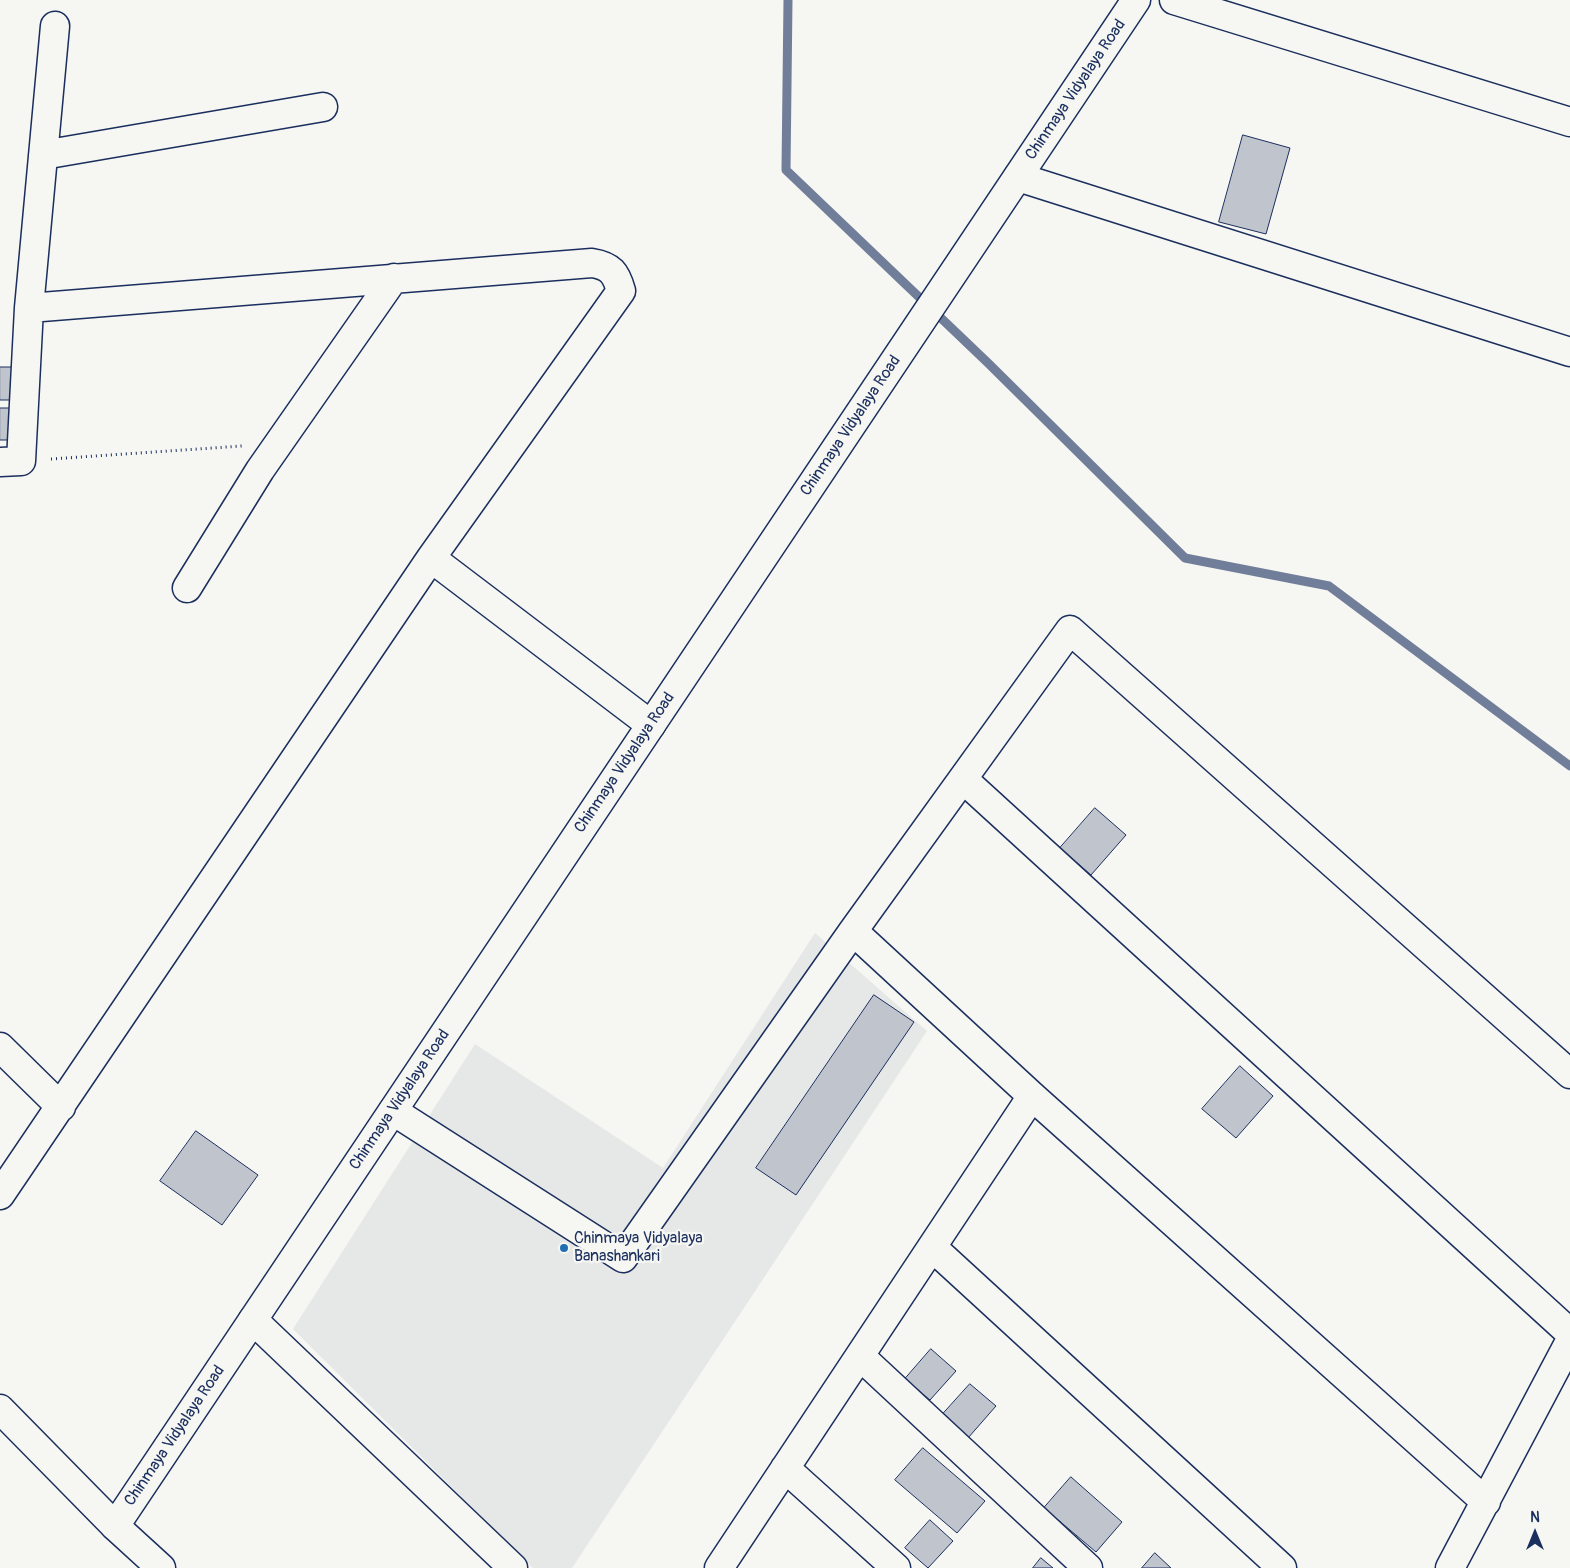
<!DOCTYPE html>
<style>
body{margin:0}
#map{position:relative;width:1570px;height:1568px;overflow:hidden;background:#f6f6f2;font-family:Pangolin,sans-serif}
canvas{display:block}
.north{position:absolute;left:1510px;top:1508px;width:50px;height:50px;-webkit-text-stroke:4px #f6f6f2;paint-order:stroke;rotate:0deg;font-size:14px;font-weight:700;line-height:20px;text-align:center;color:#1b2f5e}
.north::after{content:'';display:block;margin:auto;width:18px;height:22px;background:#1b2f5e;clip-path:polygon(50% 0,100% 100%,50% 72%,0 100%)}
</style>
<div id="map">
<canvas width="1570" height="1568"></canvas>
<div class="north">N</div>
</div>
<script>
const ctx = document.querySelector('canvas').getContext('2d');
ctx.lineJoin = 'round';
function paint(path, color) { ctx.fillStyle = color; ctx.fill(path, 'evenodd'); }
function trace(path, color, width, dash) { ctx.strokeStyle = color; ctx.lineWidth = width; ctx.lineCap = dash ? 'butt' : 'round'; ctx.setLineDash(dash || []); ctx.stroke(path); }
function drawText(font, color, halo, rows, align = 'center') {
  ctx.font = font + ' Pangolin,sans-serif'; ctx.lineWidth = 4.5; ctx.setLineDash([]); ctx.textBaseline = 'middle'; ctx.strokeStyle = halo; ctx.fillStyle = color; for (const [text, x, y, turn = 0] of rows) {
    ctx.save(); ctx.translate(x, y); ctx.rotate((+turn || 0) * Math.PI / 180); ctx.textAlign = isNaN(turn) ? turn : align; if (halo) ctx.strokeText(text, 0, 0); ctx.fillText(text, 0, 0); ctx.restore();
  }
}
paint(new Path2D(`
 M815,933L927,1031L572,1568H533L293,1329L475,1044L663,1168Z`), '#e6e7e7');
trace(new Path2D(`
 M788,0L786,170L988,363L1185,558L1329,586L1570,766`), '#717e99', 9);
const building = new Path2D(`
 M1243,135L1290,148L1266,234L1219,222Z
 M0,367H12V400H0Z
 M0,408H15V440H0Z
 M1095,808L1126,835L1091,875L1060,848Z
 M874,995L914,1022L796,1195L756,1168Z
 M1240,1066L1273,1096L1236,1138L1202,1109Z
 M196,1131L258,1175L222,1225L160,1181Z
 M931,1349L956,1371L930,1400L905,1379Z
 M970,1384L996,1406L968,1438L942,1415Z
 M923,1448L985,1501L957,1533L895,1480Z
 M1071,1477L1122,1522L1096,1552L1044,1508Z
 M930,1520L953,1541L928,1568L905,1548Z
 M1155,1553L1171,1568H1142Z
 M1041,1558L1053,1568H1033Z`);
paint(building, '#c0c4cd');
trace(building, '#1b2f5e', 1);
const street = new Path2D(`
 M1174,0L1570,122
 M43,155L323,107
 M1018,177L1570,352
 M0,462L21,461L29,308L55,26
 M431,558L651,725
 M187,588L260,470L394,278
 M963,779L1570,1333
 M853,931L1032,1096L1486,1502
 M0,1047L61,1107
 M393,1111L623,1258L853,931L1070,630L1570,1074
 M0,1195L431,558L621,291C616,273 611,266 592,263L29,308
 M932,1247L1282,1568
 M253,1320L513,1568
 M860,1356L1088,1568
 M785,1468L896,1568
 M115,1526L161,1568
 M719,1568L1032,1096
 M1450,1568L1570,1341`);
const secondary = new Path2D(`
 M0,1409L115,1526L1136,0`);
trace(street, '#1b2f5e', 31);
trace(secondary, '#1b2f5e', 31);
trace(new Path2D(`
 M51,459L242,446`), '#1b2f5e', 3, [1, 4]);
trace(street, '#f6f6f2', 28);
trace(secondary, '#f6f6f2', 28);
for (const [x, y, r, color] of [
 [564,1248,5,"#1f6fb2"]
]) { const dot = new Path2D(); dot.arc(x, y, r, 0, 2 * Math.PI); ctx.fillStyle = color; ctx.fill(dot); trace(dot, '#f6f6f2', 2); }
drawText('16px', '#1b2f5e', '#f6f6f2', [
 ["Chinmaya Vidyalaya Road",1076,90,-56],
 ["Chinmaya Vidyalaya Road",851,426,-56],
 ["Chinmaya Vidyalaya Road",625,763,-56],
 ["Chinmaya Vidyalaya Road",400,1100,-56],
 ["Chinmaya Vidyalaya Road",175,1436,-56]
]);
drawText('16px', '#1b2f5e', '#f6f6f2', [
 ["Chinmaya Vidyalaya",574,1239],
 ["Banashankari",574,1257]
], 'left');
</script>
